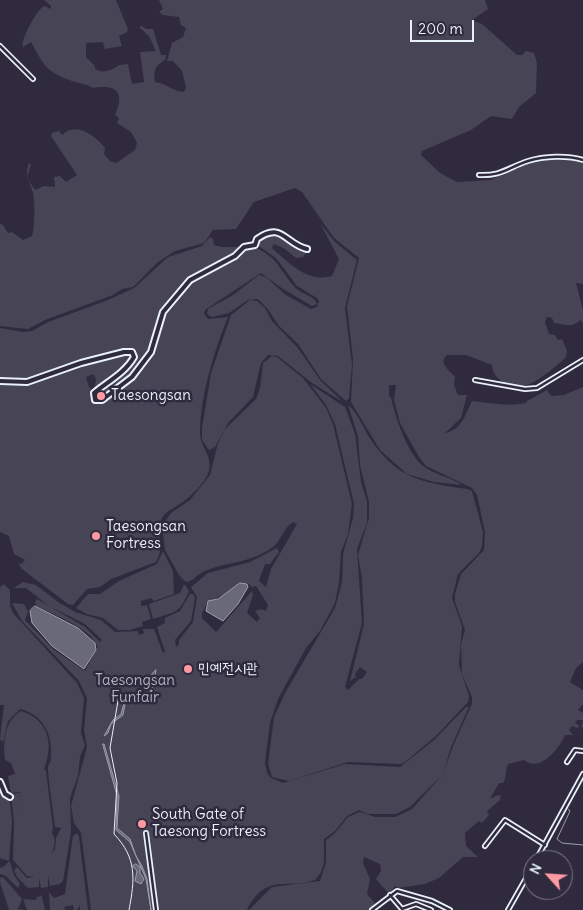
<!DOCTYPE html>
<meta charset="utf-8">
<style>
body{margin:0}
#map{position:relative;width:583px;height:910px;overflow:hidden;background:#2f2a3d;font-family:Delius,sans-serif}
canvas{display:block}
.north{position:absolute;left:523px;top:850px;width:50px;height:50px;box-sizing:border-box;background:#2f2a3d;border:1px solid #797a88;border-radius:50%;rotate:296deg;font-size:14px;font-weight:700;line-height:20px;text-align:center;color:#e8f1f8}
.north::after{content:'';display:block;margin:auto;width:18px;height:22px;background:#ff9aa2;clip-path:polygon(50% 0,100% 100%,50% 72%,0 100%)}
.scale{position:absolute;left:410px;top:20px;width:64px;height:22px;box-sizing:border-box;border:2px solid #e8f1f8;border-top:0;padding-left:6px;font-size:15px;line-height:18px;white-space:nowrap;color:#e8f1f8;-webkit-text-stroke:4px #2f2a3d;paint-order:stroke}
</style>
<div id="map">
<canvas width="583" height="910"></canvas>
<div class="north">N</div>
<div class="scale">200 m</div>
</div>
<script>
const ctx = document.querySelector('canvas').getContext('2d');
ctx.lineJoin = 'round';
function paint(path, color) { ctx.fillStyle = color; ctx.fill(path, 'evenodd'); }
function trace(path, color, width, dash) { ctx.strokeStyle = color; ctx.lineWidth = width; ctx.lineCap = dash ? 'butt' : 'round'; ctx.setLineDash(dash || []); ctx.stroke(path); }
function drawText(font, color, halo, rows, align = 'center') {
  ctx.font = font + ' Delius,"Poor Story",sans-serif'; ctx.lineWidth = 5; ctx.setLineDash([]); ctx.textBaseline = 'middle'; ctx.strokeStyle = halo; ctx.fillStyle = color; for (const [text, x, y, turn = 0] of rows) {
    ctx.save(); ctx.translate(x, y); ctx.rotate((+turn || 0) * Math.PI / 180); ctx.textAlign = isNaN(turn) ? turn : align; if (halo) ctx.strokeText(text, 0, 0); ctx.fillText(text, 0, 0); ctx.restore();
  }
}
paint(new Path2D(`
 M44,0H116L128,29L127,32L119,36L122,46L105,49L103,42L86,43V57L95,66V69C104,74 112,70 119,65L128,64L132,84L144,82L140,52L156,51L149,36L139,27L142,26L146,29H153L161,55H166L165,60C155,66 153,71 155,82C166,83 173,92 184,92L186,87L182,71L173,61H167L172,43L183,37L186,28L181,25L179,17L163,15L159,12L163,9L159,0H485L488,9L472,20L482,24L517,55H522L526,51L534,53L537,63L536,93L519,107L512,119L491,116L471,130L422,151L421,155L440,173L457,182L491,180L526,164L560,158L583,162V284L576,283L583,310V323L580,320C571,329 565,324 554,323L552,318L547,317L545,322L549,334L555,335L558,340L562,339L567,351L566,357C559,364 541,379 532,383C516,391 493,383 492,365L466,355H447C438,363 449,370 455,377L454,385L458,395H467L461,418L445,433C462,430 466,413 472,401C490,403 508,407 526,403L527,401L547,390L551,396L564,395L583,387V662L576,668L570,682L583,690V704L578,710L583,713V727L581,729L583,720H577L575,723L580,726L577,728L572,726L569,730L573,735H565C559,749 540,773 524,760L508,764C505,771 507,777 503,783H499L490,799L498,795L501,796L500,800L487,811L489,815L482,823L479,821L465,833L466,846L478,857H463L439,878L425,884L398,888L395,886L389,894L376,879L381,871L380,864L364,857L363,863L370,879L367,894L375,903L370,910H249L272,887L320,881L326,862V840L335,833L348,817L360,812L375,817H395L412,809L443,774L453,746L472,704V697L462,674L461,644L465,630L455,602V594L461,574L484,550L485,532L477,495L472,488L426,466L419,457L400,423L394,400L396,385H389V396L391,398C396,418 407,453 423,466C435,475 451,477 462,485L434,482L407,474L380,450L351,402L353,359L347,306L359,258L334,238L302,192L295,188L254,202L236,229L213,230L204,243L175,251L158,262L133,287L122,289L113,295L45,320L28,329L0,326V224L3,225L8,233L12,232L23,240L32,236C35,228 35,202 33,193C30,181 24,176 29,163L31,164L27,178L35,190L44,186L55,187L54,177L60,176L66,182L77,175L51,136L52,133L59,131L62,135C77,121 95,136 105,148L104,154L110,161L116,163L135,150L137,143L131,132L117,123L119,118L115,115C125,92 117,84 93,88C87,84 82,84 75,82C47,73 44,66 31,42L23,47C20,40 37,10 44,6L51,9V6Z
 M320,223L334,241L357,260L345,308L352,365L349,398L346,401L321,379L298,344L279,326L267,308L258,299L248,300L229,313L212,317L207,314L208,309L233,295L259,275L266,277L286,295L311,309L317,307L319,301L317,298L297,286L276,258L257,245L262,237L276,233L295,247L307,252L303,257L296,258L285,249L274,244L272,248C289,263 307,283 332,276L339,259Z
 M210,237L213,239L214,245L221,247H242L231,256L202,271L189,280L162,311L150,351L134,374L100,400H97L95,393L116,378L135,355L127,350L24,382L0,380V328L23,332L32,331L48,322L108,300L134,288L168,257L202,246Z
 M255,247C282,260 280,274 298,290C305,295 314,296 317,304L312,306L283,289L261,273L205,310L204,314L208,319L228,317C214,352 201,393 200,431C199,448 215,456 208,474C203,485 190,497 180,504C173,509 166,511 162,518C155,532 166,547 156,562L111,579L100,587L87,589L73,605L68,604L22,569L18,563L22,564L25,560L14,554L9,536L0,532V383L18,385L35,382L78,366L129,352L132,356C127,366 106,389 95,386L96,379L93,374L86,377L89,387L94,391L92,401L98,403L107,399L132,378L152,352L162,316L192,280L244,249Z
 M250,300L257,301L265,308L272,321L298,348L320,380L343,402L312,383L278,356L268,355L261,363L253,397L228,423L215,447L209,450L202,440V428L211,373L231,315Z
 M272,356L277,357L303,378L326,408L333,424L352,504L348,534L341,552L339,583L335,603L320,631L306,648L278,699L270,723L265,763L267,773L271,778L283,783L345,764L400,767L434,740L466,707H469L451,747L443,774L410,807L396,814H367L359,810L347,816L335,831L324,839C323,854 328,867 315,880C286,890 266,872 247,910H91L81,833L74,823L71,806L87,747L84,730L87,698L79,681L22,621L12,603L24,604L28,612L25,620L53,649L85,671L98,647C89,626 56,617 37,606L35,602L37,599L85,627L100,642L102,640L85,624L49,606L26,588H14L23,582L36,585L58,602L75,612L101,620L115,632L138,631L139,635L144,633L143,629H154L163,653L165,652L157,627L165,623V618L180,611L190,594H193L195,598L191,621L175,640L176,647L179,644V640L193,622L197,597L191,587L208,573L250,562L277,548L279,552L270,564H265L259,581L266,587L271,569L297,524L293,522C283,528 282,540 273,547C250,564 227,561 203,572C196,575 194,581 186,582L179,575L165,550L162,526L171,513L190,500L210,475L218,443L225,429L256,399L260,388L263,363ZM240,583H247L252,587L256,586L268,605L266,611L261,609L255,611L260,618L257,622L247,613L253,595L252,591L216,632L202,618V613L208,601C220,599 229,590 240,583Z
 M310,384L345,407L355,434L361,482L367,501V523L357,549L362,623L345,687L348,690L359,679H362L367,672L360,667L355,674L356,677L350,681L364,624L362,578L358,555L369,518V502L360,465L358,436L348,405C357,412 363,427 369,437C397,479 420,482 467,489L472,491L483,532L482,547L479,553L458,574L452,598L462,626L459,665L469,696L468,702L436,736L404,763L400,764L348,762L289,781L272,777L268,764L274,717L285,693L335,608L342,582L343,554L353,518L354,504L335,424L326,405Z
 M163,551L173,571L174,594L154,601L151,598L141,601V606L147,605L151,619L142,622L143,626L130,630H118L103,618L87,614L76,608L88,594H100L119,581L157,564Z
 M4,584L10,590V605L13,613L77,683L84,698L81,733L85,745L80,757L78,776L70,798L71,832L63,881L60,884L50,886L48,876V887L41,888L39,878V887L28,888L17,877L14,870L17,867L27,878L34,877L27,876L13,860L14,822L11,794L20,793L24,818L20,792L11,793L8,776L18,773L15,774L11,763L5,760C3,742 4,721 21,711C49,720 54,744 44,769L46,771L53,828L52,833C56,839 55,848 51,853L55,849L56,838L61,828L55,827C53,808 49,788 48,768C48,763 51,763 51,759C53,737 45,715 20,709L8,721L3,742L0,739L4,705H0V587Z
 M184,584L189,591C180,614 174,612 153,619L149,604L180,593Z
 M0,790L10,803L12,821L9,861L0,858Z
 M77,833L79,837L88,910H80V905L77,910H74L73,905L64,907L65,910H50L49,892L54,898L65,894L72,842L73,836Z
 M8,862H10L14,875L20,884L18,888L6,876L0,874V868L5,866Z
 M3,877L22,899L18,909L25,910H9L0,882V878Z
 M41,893L45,910H27L23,899L36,900L37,897L41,896Z`), '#464455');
const water = new Path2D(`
 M240,583L247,584L248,587L238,604L223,621L206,611L208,601L218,599Z
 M35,606L78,628L95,643L96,650L84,669L52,646L32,623L30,611Z
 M156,670L152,691L125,704L123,715L111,724L108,733L104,736L113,720L121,714L124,703L151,690L152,674Z
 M103,744H104L119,796L117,828L130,839L136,856L142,866L147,879L151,910L146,879L130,842L116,830L117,796Z
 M136,864L140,867V873L144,879L141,884L135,881L137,871L133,866Z`);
paint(water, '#696978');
trace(water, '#9c9fab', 1);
trace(new Path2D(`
 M568,809L570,811L557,839L562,843L583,845`), '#9c9fab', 1);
const minor = new Path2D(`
 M0,46L33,79
 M479,175C502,176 507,168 528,161C544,156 567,155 583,160
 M475,380L525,389L537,388L583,360
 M567,762L575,750L583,751
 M146,833L156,910
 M485,846L505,820L545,845
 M536,860L583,774
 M390,895L402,909L416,904L431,910
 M372,910L397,891L432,901L450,910
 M508,910L533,866`);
const tertiary = new Path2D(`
 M0,381L27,382L81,363L124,352H132L134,357C125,373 107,382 94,393L95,400H102L132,377L151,352L163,312L190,280L235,256L244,247L255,245L257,239C282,221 285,244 307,249
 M0,782L5,794L10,797`);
trace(minor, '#e8f1f8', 6);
trace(tertiary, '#e8f1f8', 8);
trace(minor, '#2f2a3d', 2.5);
trace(tertiary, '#2f2a3d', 4);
trace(new Path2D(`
 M120,689L110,748L117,783L114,834C137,858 135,879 129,910`), '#e8f1f8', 1);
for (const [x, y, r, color] of [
 [101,396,5,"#ff9aa2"],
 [96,536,5,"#ff9aa2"],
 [188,669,5,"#ff9aa2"],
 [142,824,5,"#ff9aa2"]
]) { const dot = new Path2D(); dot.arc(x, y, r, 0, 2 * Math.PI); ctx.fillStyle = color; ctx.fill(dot); trace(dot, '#2f2a3d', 2); }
drawText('15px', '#e8f1f8', '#2f2a3d', [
 ["Taesongsan",111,396],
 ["Taesongsan",106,527],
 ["Fortress",106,544],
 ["민예전시관",198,669],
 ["South Gate of",152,815],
 ["Taesong Fortress",152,832]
], 'left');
drawText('15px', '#afb4bf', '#2f2a3d', [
 ["Taesongsan",135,681],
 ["Funfair",135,698]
]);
</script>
